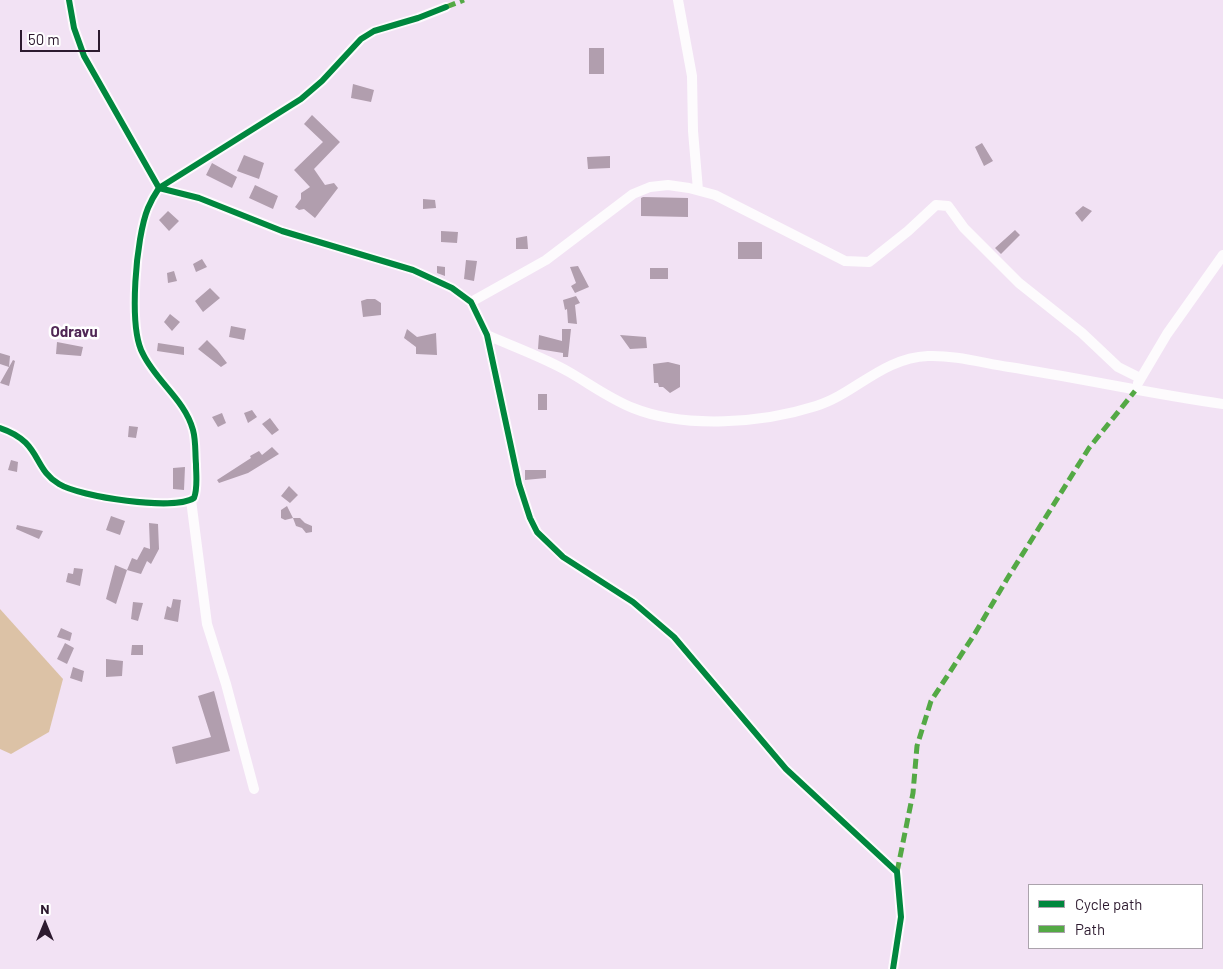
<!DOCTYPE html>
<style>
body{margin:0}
#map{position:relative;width:1223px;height:969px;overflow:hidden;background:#f2e2f4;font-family:Barlow,sans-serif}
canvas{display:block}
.legend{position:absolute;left:1028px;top:884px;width:175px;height:65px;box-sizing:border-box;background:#fff;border:1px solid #aba3ac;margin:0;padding:6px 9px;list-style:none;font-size:15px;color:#2d1a2f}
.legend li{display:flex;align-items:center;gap:10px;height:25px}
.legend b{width:25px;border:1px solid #aba3ac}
.north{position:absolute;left:20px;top:899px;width:50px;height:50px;-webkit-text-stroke:4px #fff;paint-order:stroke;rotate:0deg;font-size:14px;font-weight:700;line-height:20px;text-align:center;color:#2d1a2f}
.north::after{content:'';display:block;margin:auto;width:18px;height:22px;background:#2d1a2f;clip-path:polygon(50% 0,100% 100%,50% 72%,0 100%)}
.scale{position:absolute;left:20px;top:30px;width:80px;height:22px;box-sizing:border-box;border:2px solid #2d1a2f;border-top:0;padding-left:6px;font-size:15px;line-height:18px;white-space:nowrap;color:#2d1a2f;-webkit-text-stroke:4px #fff;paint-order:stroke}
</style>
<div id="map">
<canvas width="1223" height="969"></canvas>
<ul class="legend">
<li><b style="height:6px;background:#00873e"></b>Cycle path</li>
<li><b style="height:6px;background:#54a945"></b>Path</li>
</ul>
<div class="north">N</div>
<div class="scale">50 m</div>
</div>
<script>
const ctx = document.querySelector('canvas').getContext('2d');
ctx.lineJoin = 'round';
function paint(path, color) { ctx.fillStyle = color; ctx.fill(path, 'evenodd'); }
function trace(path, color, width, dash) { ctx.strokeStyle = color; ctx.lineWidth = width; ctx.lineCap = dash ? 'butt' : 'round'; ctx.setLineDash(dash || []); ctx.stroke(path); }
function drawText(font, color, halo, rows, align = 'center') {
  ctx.font = font + ' Barlow,sans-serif'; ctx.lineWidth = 5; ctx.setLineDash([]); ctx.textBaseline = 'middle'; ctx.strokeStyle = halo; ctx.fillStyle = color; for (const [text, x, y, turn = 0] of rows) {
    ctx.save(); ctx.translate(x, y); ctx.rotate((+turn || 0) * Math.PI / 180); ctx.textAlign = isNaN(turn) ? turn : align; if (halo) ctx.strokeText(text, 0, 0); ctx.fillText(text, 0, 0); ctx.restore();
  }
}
paint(new Path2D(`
 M0,609L63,679L49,732L11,754L0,749Z`), '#dcc2a6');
paint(new Path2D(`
 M589,48H604V74H589Z
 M353,84L374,90L371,102L351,98Z
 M312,115L340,142L314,169L325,185L334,183L338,188L315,218L304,209L299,210L295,207L301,199V193L310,187L294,170L323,142L304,124Z
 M982,143L993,161L984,166L975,147Z
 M244,155L264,163L259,179L237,171Z
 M610,156V168L588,169L587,157Z
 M212,163L237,177L232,188L206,175Z
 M255,185L278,196L273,209L249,198Z
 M643,197L688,198V217L641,216V198Z
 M423,199L435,200L436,208L423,209Z
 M1083,206L1092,211L1082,222L1075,213Z
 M168,211L179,221L169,231L159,220Z
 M1015,230L1020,235L1001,254L995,248Z
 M441,231L458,232L457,243L441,242Z
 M527,236L528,249H516V238Z
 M738,242H762V259H738Z
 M202,259L207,267L196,272L193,264Z
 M466,260L477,261L474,281L464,279Z
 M437,266L445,267V276L437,273Z
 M578,266L589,287L575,293L571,286L576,283L570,267Z
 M650,268H668V279H650Z
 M174,271L177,281L168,283L167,273Z
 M210,288L220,298L203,312L195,301Z
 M576,296L580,303L575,305L577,324L568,323L567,309L565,310L563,300Z
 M367,299H375L381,303V315L363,317L361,301Z
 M170,314L180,322L172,331L164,322Z
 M231,326L246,329L244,340L229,337Z
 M407,329L417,337L436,333L437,355L416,354V347L404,338Z
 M562,329H571L568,357H563V353L538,349L539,335L562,341Z
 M620,335L646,337L647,348L630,349Z
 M207,340L217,350L227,363L221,367L198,349Z
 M57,342L83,347L81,356L56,354Z
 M158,343L184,347V355L157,351Z
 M0,353L10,356L9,367L0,364Z
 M13,360L15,361L9,386L0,383Z
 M668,362L680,365V387L670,393L663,387H659L658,383H654L653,364Z
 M538,394H547V410H538Z
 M252,410L257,417L248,423L244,413Z
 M222,413L226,423L218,427L212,417Z
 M270,418L279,430L272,435L262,424Z
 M129,426L138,427L136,438L128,437Z
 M272,447L279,454L248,473L219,483L217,480L251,458L250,456L259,451L262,455Z
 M11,460L18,462L17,472L8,470Z
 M185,467L184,490L173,489V468Z
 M525,470H546V478L525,480Z
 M289,486L298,495L290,503L281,496Z
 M287,506L293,518H300L305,523L312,526V532L306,533L302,528L296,526L293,518L285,520L281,518V510Z
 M111,516L125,521L120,535L106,530Z
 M149,523L158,524L159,549L151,564L147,561L141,574L127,570L132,558L137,560L144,547L150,549Z
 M17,525L43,531L39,539L16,529Z
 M115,565L127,570L116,604L106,599Z
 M74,568L83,569L80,586L66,582L68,573L73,574Z
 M173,599L181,600L178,622L164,619L167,606L171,608Z
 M133,602L143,603L138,621L131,619Z
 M61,628L72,633L70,641L57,637Z
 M65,643L74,648L67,664L57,659Z
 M132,645H143V655H131Z
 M106,659L123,661L122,676L106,677Z
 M73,667L84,671L82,682L70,678Z
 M214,691L230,751L176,764L172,747L211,737L198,696Z`), '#b19eae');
trace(new Path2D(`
 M69,0L74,28L84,56L159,188L199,198L282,231L413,270L452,288L471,302L487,335L519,484L530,518L537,532L563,557L633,602L674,637L786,769L897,872L901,917L893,969
 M678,0L692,76L693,131L698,190
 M471,302L546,260L633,194L650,187L668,185L689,188L715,195L845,261L869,262L908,231L936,205L948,206L964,228L1019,283L1082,333L1118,367L1140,378
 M487,335C514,347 543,357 569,372C590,384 610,399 633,408C685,429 763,423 816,406C855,394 882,358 928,356C955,355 983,363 1009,367C1080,378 1151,394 1223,404
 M1138,383L1167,334L1223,255
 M0,428C42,442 32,468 59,484C80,497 174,511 194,498C198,488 196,475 196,464C195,453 196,441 193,430C185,400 156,381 143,354C128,327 136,237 148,208C151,201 155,194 159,188L301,99L322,81L361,39L374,31L418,18L446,7
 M191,500L207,624L226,684L254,789`), '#fdfbfd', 10);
trace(new Path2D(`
 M446,7L464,0
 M897,872L913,793L917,746L931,701L974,635L1007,579L1089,448L1135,391`), '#54a945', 5, [10, 5]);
trace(new Path2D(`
 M69,0L74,28L84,56L159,188L199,198L282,231L413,270L452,288L471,302L487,335L519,484L530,518L537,532L563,557L633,602L674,637L786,769L897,872L901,917L893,969
 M0,428C42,442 32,468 59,484C80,497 174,511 194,498C198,488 196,475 196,464C195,453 196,441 193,430C185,400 156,381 143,354C128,327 136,237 148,208C151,201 155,194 159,188L301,99L322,81L361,39L374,31L418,18L446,7`), '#00873e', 6);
drawText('bold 15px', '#502755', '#fff', [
 ["Odravu",74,332]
]);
</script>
